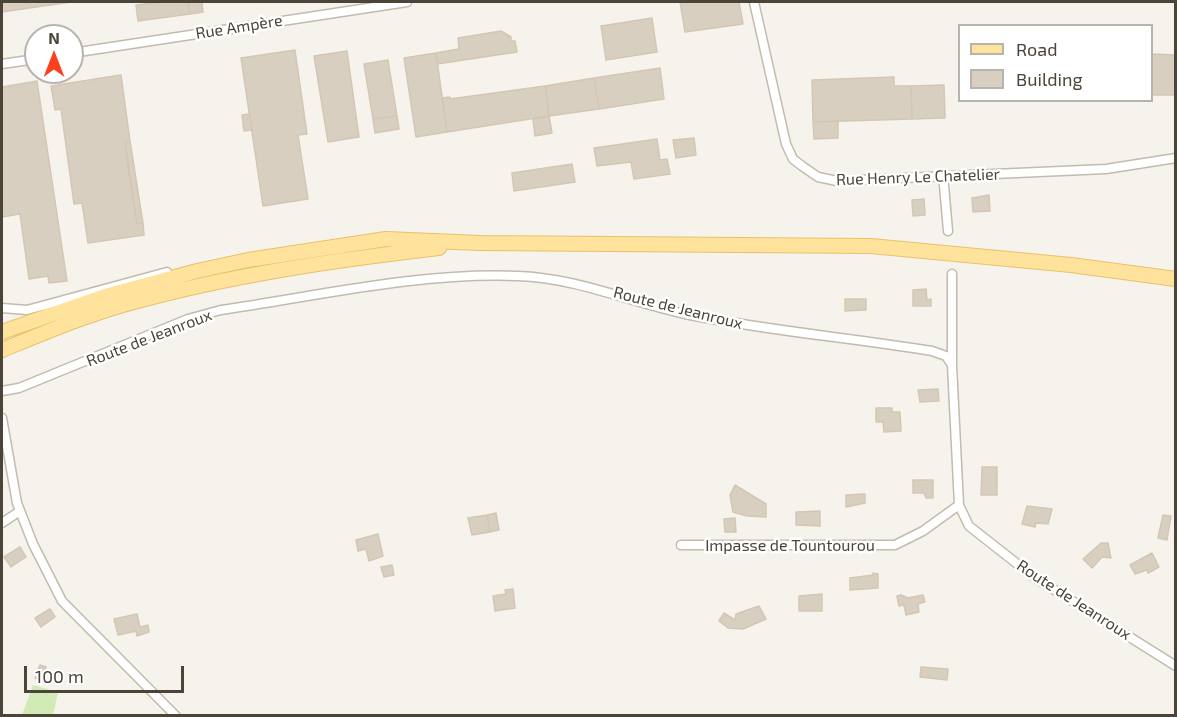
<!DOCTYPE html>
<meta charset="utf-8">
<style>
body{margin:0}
#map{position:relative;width:1177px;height:717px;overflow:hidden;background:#f6f3ec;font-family:"Exo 2",sans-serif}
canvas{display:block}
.frame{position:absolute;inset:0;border:3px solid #4b4439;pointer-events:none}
.legend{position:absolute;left:958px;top:24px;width:195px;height:78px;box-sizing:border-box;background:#fff;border:2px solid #b7b4b0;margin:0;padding:8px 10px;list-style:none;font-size:18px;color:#4b4439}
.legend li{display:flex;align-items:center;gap:12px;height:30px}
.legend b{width:30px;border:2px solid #b7b4b0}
.north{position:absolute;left:24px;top:24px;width:60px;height:60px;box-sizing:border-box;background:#fff;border:2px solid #b7b4b0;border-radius:50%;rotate:0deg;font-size:16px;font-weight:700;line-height:24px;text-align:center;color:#4b4439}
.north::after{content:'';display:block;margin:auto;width:21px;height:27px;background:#fc3f1d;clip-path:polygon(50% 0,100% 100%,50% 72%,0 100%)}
.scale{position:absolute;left:24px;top:666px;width:160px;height:27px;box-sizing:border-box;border:3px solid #4b4439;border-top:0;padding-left:8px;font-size:18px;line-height:21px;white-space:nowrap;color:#4b4439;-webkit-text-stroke:4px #fff;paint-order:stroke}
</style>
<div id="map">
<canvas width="1177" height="717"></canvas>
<div class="frame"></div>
<ul class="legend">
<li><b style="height:8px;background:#ffe39c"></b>Road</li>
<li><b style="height:16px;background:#d8cfc1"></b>Building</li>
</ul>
<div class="north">N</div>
<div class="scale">100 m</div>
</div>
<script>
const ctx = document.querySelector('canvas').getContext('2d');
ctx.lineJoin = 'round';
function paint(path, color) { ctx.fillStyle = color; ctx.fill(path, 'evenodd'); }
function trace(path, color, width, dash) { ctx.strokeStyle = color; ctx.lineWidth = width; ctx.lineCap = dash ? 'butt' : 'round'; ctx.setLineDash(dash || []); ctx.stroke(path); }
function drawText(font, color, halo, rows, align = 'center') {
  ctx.font = font + ' "Exo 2",sans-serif'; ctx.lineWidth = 5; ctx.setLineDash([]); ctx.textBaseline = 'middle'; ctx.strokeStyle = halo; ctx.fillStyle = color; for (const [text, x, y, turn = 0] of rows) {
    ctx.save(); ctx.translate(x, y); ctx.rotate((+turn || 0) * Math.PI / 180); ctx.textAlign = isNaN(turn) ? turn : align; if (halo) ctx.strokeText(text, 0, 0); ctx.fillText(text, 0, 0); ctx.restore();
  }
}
paint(new Path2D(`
 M33,685L58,692L53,715H22Z`), '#d2eab5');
const building = new Path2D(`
 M2,2H71L2,12V19Z
 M163,2H188L190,14L138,21L136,5Z
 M188,2H202L203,12L190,14Z
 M680,2H739L743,24L685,32Z
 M652,18L657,52L606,60L601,26Z
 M501,31L511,37V41H515L517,52L437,64L436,53L459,49L458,38Z
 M295,50L307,134L298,135L308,199L263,206L241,58Z
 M347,51L359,137L328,142L314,56Z
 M436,53L447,132L416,137L404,58Z
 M1152,54L1176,55V95H1152Z
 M388,60L397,116L373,119L364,64Z
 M660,68L664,99L599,109L594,78Z
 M121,75L130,141L125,142L127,161L137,224L143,223L144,235L88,243L82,203L74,204L61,109L55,110L51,86Z
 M894,77V86H911L912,119L813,122L812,80Z
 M594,78L599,109L549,116L545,86Z
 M37,81L67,281L49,283L48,276L29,279L20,214L2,217V87Z
 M944,85L945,118L912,119L911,86Z
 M545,86L549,116L447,132L442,98L450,97V99Z
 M249,114L252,130L244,131L242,115Z
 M397,116L399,129L375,133L373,119Z
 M549,116L552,133L535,136L533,119Z
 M838,121V138L814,139L813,122Z
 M694,138L696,155L676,158L673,140Z
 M657,139L660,160L667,159L670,174L634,179L631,162L597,166L594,148Z
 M130,141L143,223L137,224L125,142Z
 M572,164L575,182L514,191L512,173Z
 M989,195L990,211L973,212L972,198Z
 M924,199L925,215L913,216L912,200Z
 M926,289L927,300L931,299V306H913V290Z
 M845,299H866V310L845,311Z
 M938,389L939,401L920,402L918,390Z
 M876,408H892V412H900L901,431L884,432L883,422H876Z
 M982,467H997V495H981Z
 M913,480H933V498H926L924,493H913Z
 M735,485L766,504V517L747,516L733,512L730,495Z
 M865,494V503L846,507V495Z
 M1027,506L1052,509L1048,524L1036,523L1035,527L1022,524Z
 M820,511V526L796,525V512Z
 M496,513L499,530L490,532L487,515Z
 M487,515L490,532L472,535L468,518Z
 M1163,515L1171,516L1167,540L1158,538Z
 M735,518L736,532H725L724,519Z
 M378,534L383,556L369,561L366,549L358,551L356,540Z
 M1101,543H1108L1111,558L1102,557L1092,568L1083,559Z
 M20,547L26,557L11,567L4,557Z
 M1152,553L1159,567L1148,573L1147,570L1135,574L1130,565Z
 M392,565L394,575L384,577L381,567Z
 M873,573L878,574V588L850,590V578L873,575Z
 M513,589L515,608L495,611L493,596L506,594L505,590Z
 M822,594V611H799V596Z
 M901,595L908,598L923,595L925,602L918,604L919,612L906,615L904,605L899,606L897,596Z
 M759,606L766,619L743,629L728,628L719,621L724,613L735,620L736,614Z
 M50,609L55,617L41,627L35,618Z
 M137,614L140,627L148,625L149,632L137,636L136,631L118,635L114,619Z
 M40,665L46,667L42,681L35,678Z
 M921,667L948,669L947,680L920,677Z`);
paint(building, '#d8cfc1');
trace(building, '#d3c7b4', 1.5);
const minor = new Path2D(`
 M754,2L786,144L793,159L802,166L818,177L837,181L1106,169L1176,158
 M72,53L407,2
 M2,64L36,59
 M943,174L948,231
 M2,308L27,310L167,272
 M952,364V274
 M2,391L19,388L188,319L221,310C318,296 419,272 518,276C578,278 632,303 690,315C771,331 852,338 932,351L946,356L952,365L959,505L969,526L1034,577L1176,666
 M2,418L17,503L33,544L62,601L176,716
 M2,523L20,511
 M681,545H895L923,531L959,505`);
const primary = new Path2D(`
 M2,332L105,296L197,271L248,260L386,239L480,243L871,246L1071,265L1176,279
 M2,350C44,333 86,315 130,303C231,275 335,260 439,248`);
trace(minor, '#c2bbae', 11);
trace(primary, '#e6c16a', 16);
trace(minor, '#fff', 8);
trace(primary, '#ffe39c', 14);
drawText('16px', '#4b4439', '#fff', [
 ["Rue Ampère",239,27,-9],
 ["Rue Henry Le Chatelier",918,177,-2],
 ["Route de Jeanroux",678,308,14],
 ["Route de Jeanroux",149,338,-21],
 ["Impasse de Tountourou",790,546],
 ["Route de Jeanroux",1074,600,33]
]);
</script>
